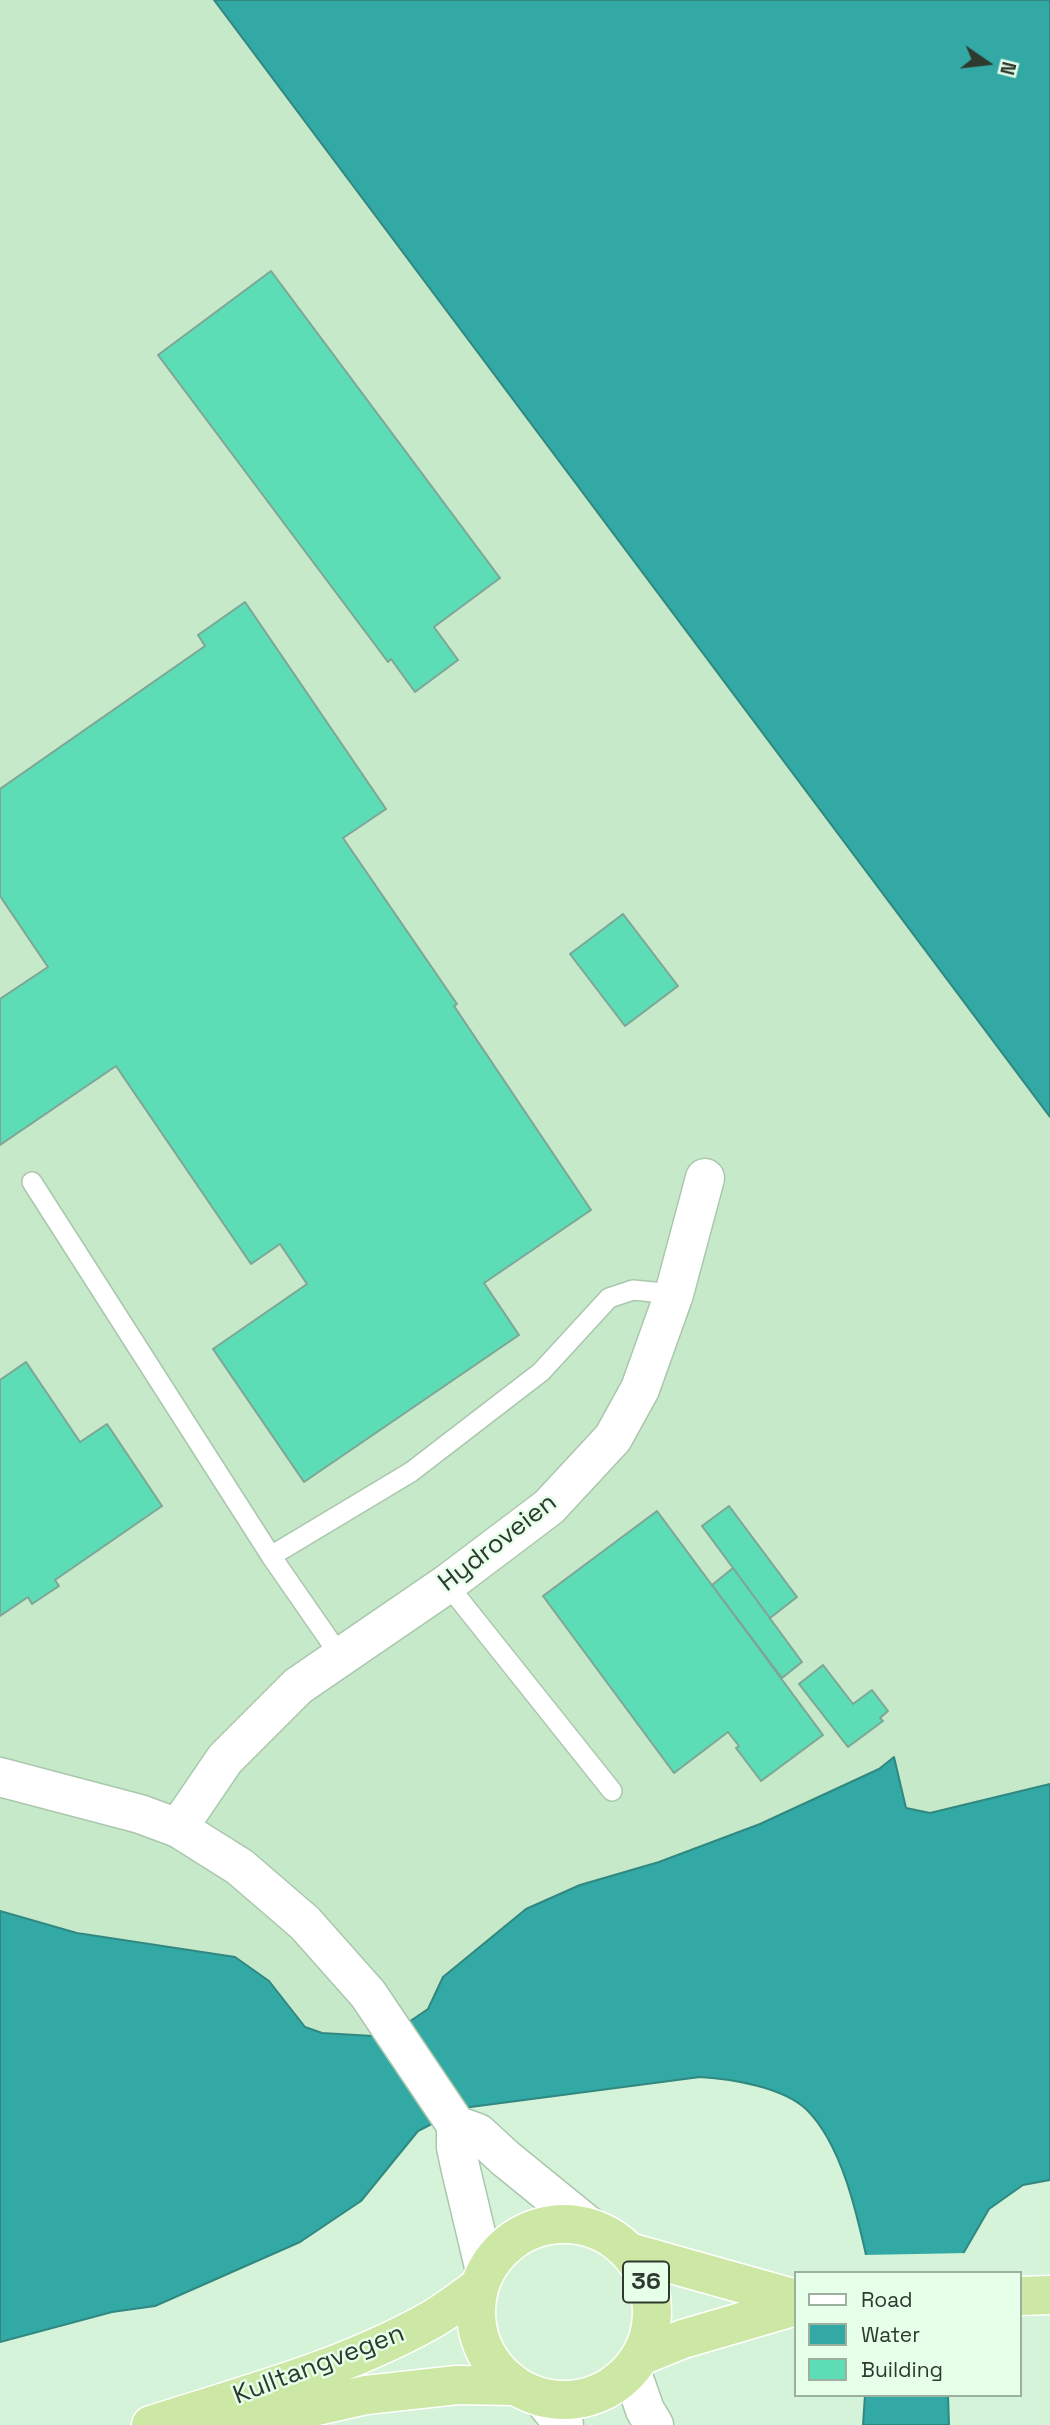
<!DOCTYPE html>
<style>
body{margin:0}
#map{position:relative;width:1050px;height:2425px;overflow:hidden;background:#d4f3d8;font-family:"Space Grotesk",sans-serif}
canvas{display:block}
.legend{position:absolute;left:794px;top:2271px;width:228px;height:126px;box-sizing:border-box;background:#e6ffe9;border:2px solid #9cb09f;margin:0;padding:9px 12px;list-style:none;font-size:21px;color:#2e3a30}
.legend li{display:flex;align-items:center;gap:14px;height:35px}
.legend b{width:35px;border:2px solid #9cb09f}
.north{position:absolute;left:952px;top:28px;width:70px;height:70px;-webkit-text-stroke:5px #e6ffe9;paint-order:stroke;rotate:104deg;font-size:19px;font-weight:700;line-height:28px;text-align:center;color:#2e3a30}
.north::after{content:'';display:block;margin:auto;width:24px;height:32px;background:#2e3a30;clip-path:polygon(50% 0,100% 100%,50% 72%,0 100%)}
</style>
<div id="map">
<canvas width="1050" height="2425"></canvas>
<ul class="legend">
<li><b style="height:9px;background:#fff"></b>Road</li>
<li><b style="height:19px;background:#32a9a4"></b>Water</li>
<li><b style="height:19px;background:#5cddb5"></b>Building</li>
</ul>
<div class="north">N</div>
</div>
<script>
const ctx = document.querySelector('canvas').getContext('2d');
ctx.lineJoin = 'round';
function paint(path, color) { ctx.fillStyle = color; ctx.fill(path, 'evenodd'); }
function trace(path, color, width, dash) { ctx.strokeStyle = color; ctx.lineWidth = width; ctx.lineCap = dash ? 'butt' : 'round'; ctx.setLineDash(dash || []); ctx.stroke(path); }
function drawText(font, color, halo, rows, align = 'center') {
  ctx.font = font + ' "Space Grotesk",sans-serif'; ctx.lineWidth = 5; ctx.setLineDash([]); ctx.textBaseline = 'middle'; ctx.strokeStyle = halo; ctx.fillStyle = color; for (const [text, x, y, turn = 0] of rows) {
    ctx.save(); ctx.translate(x, y); ctx.rotate((+turn || 0) * Math.PI / 180); ctx.textAlign = isNaN(turn) ? turn : align; if (halo) ctx.strokeText(text, 0, 0); ctx.fillText(text, 0, 0); ctx.restore();
  }
}
paint(new Path2D(`
 M0,0H214L1050,1117V1784L930,1813L906,1808L894,1757L880,1769L760,1824L659,1862L580,1885L443,1977L428,2009L400,2028L373,2036L322,2033L305,2027L269,1981L0,1911Z`), '#c5e9c9');
const water = new Path2D(`
 M214,0H1050V1117Z
 M894,1757L906,1808L930,1813L1050,1784V2180L1023,2185L989,2209L960,2259L870,2273C859,2223 844,2146 806,2109C782,2087 732,2079 700,2077L463,2108L418,2131L361,2201L300,2242L155,2306L112,2312L0,2342V1911L77,1933L235,1957L269,1981L305,2027L322,2033L373,2036L400,2028L428,2009L443,1977L526,1909L580,1885L659,1862L760,1824L879,1769Z
 M865,2395H948L949,2425H863Z`);
paint(water, '#32a9a4');
trace(water, '#318881', 2);
paint(new Path2D(`
 M968,2253L961,2273H867L863,2255Z`), '#d4f3d8');
const building = new Path2D(`
 M271,271L500,578L434,627L458,660L415,692L391,659L388,662L158,355Z
 M245,602L386,809L343,838L457,1004L454,1006L591,1210L484,1283L519,1335L304,1482L213,1349L307,1284L280,1244L251,1264L116,1066L0,1145V999L48,967L0,896V789L205,646L198,635Z
 M623,914L678,986L625,1026L570,954Z
 M26,1362L80,1442L107,1424L162,1506L55,1580L59,1586L32,1604L28,1597L0,1616V1380Z
 M729,1506L797,1597L770,1618L702,1526Z
 M657,1511L823,1735L761,1781L736,1748L739,1746L728,1732L674,1773L543,1596Z
 M733,1568L802,1662L782,1678L712,1585Z
 M823,1665L853,1704L872,1690L888,1711L880,1718L883,1721L848,1747L799,1684Z`);
paint(building, '#5cddb5');
trace(building, '#7ea596', 2);
const service = new Path2D(`
 M32,1182L271,1556L341,1657
 M271,1556L411,1472L541,1372L609,1298L633,1290L674,1294
 M447,1584L612,1791`);
const minor = new Path2D(`
 M178,1828L225,1759L298,1686L447,1584L549,1507L613,1438L640,1389L674,1294L705,1178`);
const tertiary = new Path2D(`
 M0,1777L140,1814L178,1828L240,1867L305,1923L368,1994L456,2125
 M456,2125L478,2133L505,2158L591,2228
 M456,2125V2147L460,2166L485,2271
 M631,2370L645,2410L654,2425
 M542,2398L564,2425`);
const trunk = new Path2D(`
 M476 2312a88 88 0 1 1 176 0a88 88 0 1 1-176 0Z
 M629,2252L796,2299
 M1020,2296L1050,2295
 M641,2356L683,2339L796,2306
 M151,2425C245,2395 344,2369 431,2320C447,2311 463,2298 479,2287
 M232,2425L366,2395L457,2385L514,2386`);
trace(service, '#aac7ad', 22);
trace(minor, '#aac7ad', 41);
trace(tertiary, '#aac7ad', 41);
trace(trunk, '#fff', 41);
trace(service, '#fff', 19);
trace(minor, '#fff', 38);
trace(tertiary, '#fff', 38);
trace(trunk, '#cce8a4', 38);
for (const [x, y, w] of [
 [646,2282,46]
]) { const box = new Path2D(); box.roundRect(x - w / 2, y - 20.5, w, 41, 5); ctx.fillStyle = '#e6ffe9'; ctx.fill(box); trace(box, '#2e3a30', 2); }
drawText('bold 24px', '#2e3a30', null, [
 ["36",646,2282]
]);
drawText('26px', '#2e3a30', '#e6ffe9', [
 ["Hydroveien",498,1543,-38],
 ["Kulltangvegen",319,2365,-21]
]);
</script>
